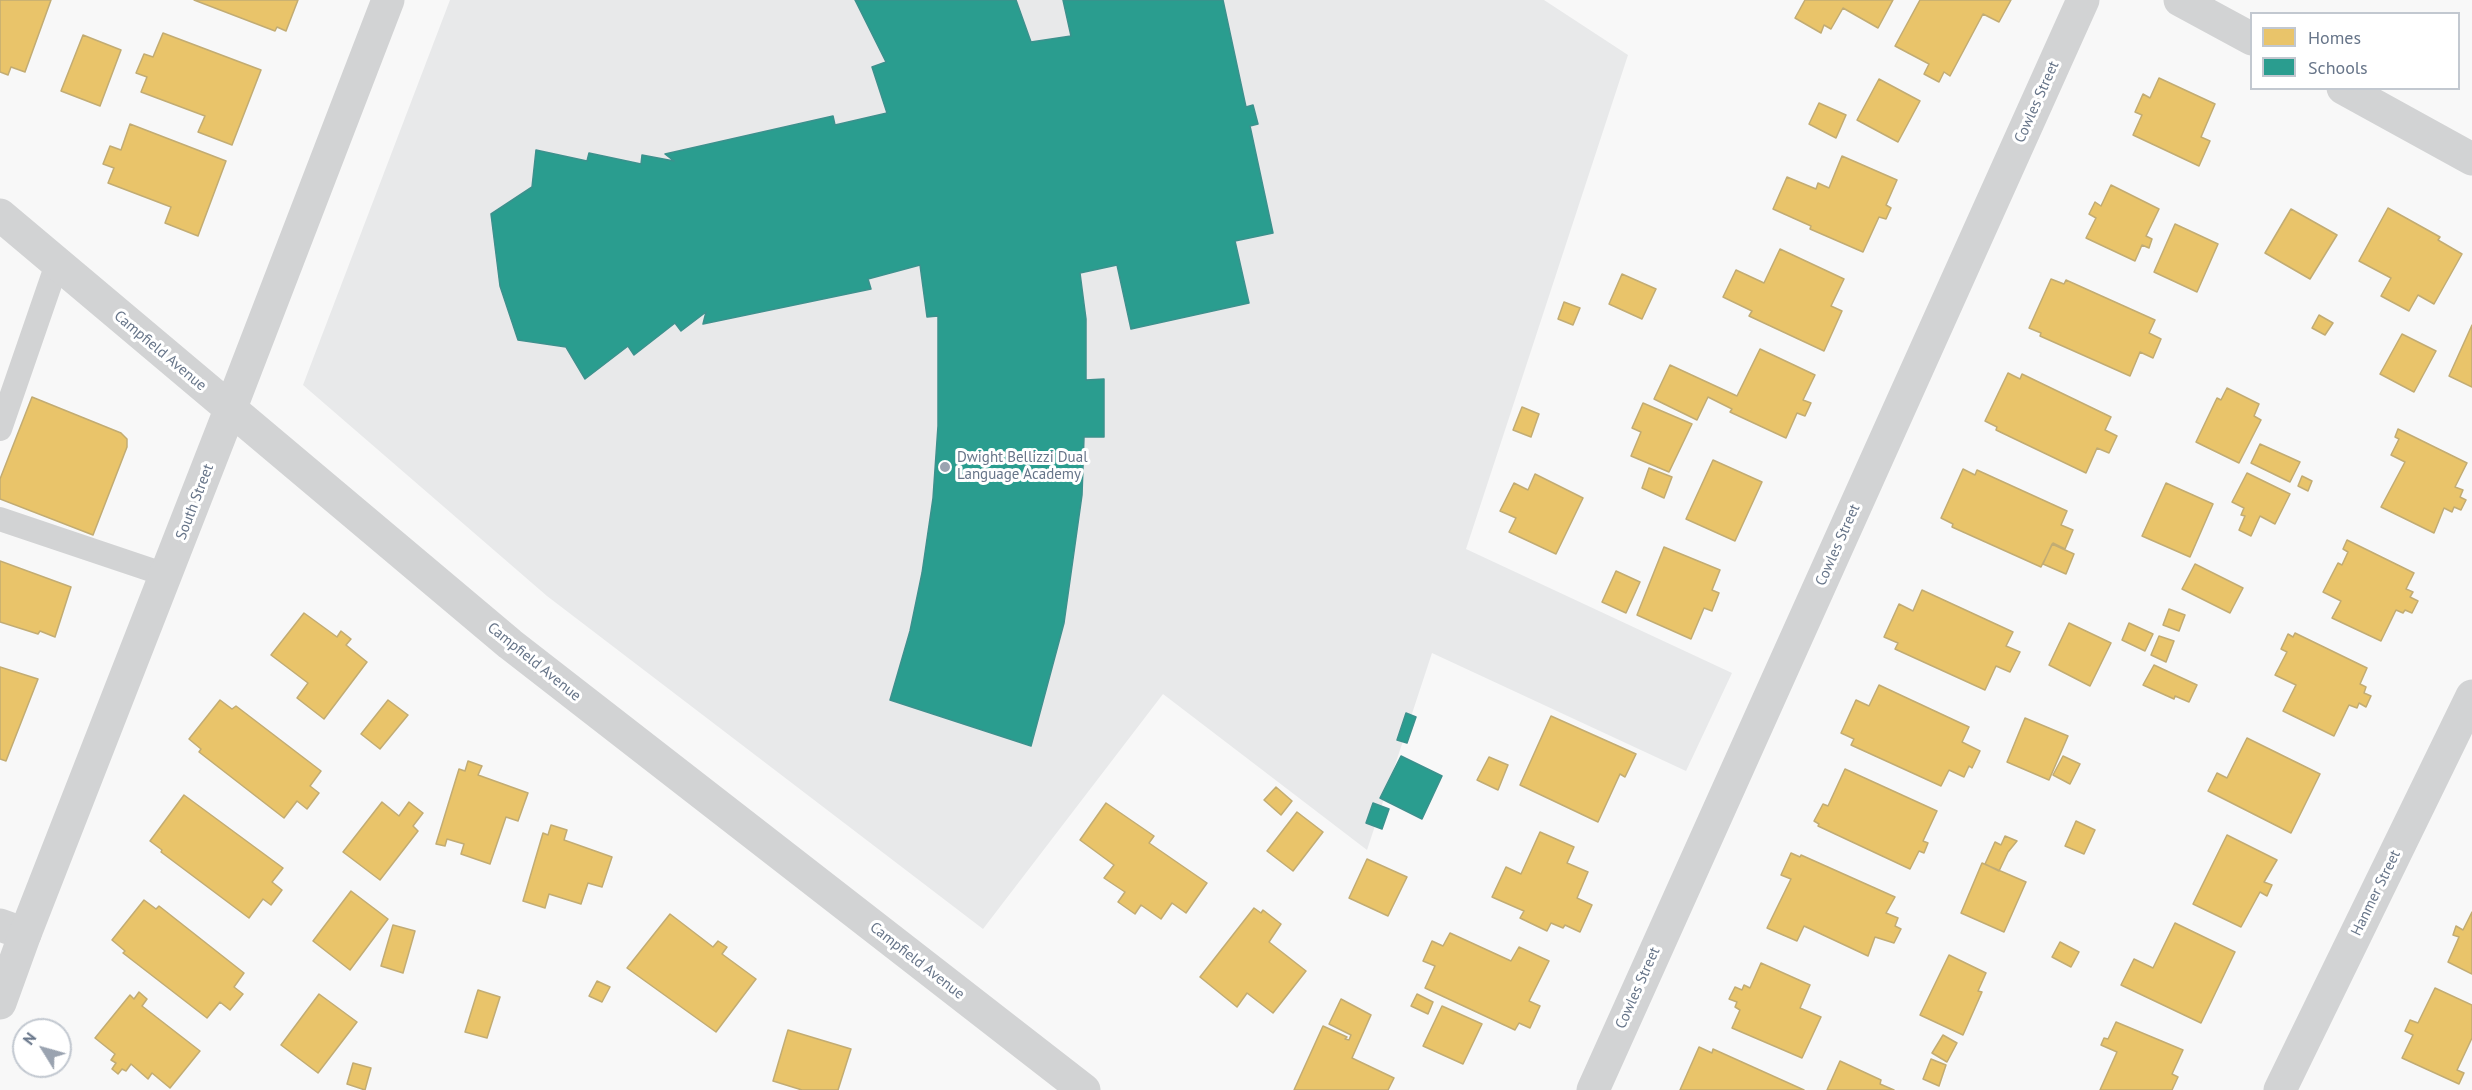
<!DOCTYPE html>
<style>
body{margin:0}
#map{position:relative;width:2472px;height:1090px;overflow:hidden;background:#f8f8f8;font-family:"PT Sans",sans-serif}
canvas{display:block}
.legend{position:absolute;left:2250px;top:12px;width:210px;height:78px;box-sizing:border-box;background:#fff;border:2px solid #c2c8d0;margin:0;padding:8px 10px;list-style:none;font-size:18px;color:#677589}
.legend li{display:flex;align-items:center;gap:12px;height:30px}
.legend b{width:30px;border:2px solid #c2c8d0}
.north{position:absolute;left:12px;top:1018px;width:60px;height:60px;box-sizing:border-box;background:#fff;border:2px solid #c2c8d0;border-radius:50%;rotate:307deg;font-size:16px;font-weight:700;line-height:24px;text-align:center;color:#677589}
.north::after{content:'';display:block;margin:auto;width:21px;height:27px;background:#9aa3b0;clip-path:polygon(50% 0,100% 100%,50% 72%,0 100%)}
</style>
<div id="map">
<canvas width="2472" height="1090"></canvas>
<ul class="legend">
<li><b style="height:16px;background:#e9c46a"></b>Homes</li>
<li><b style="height:16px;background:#2a9d8f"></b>Schools</li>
</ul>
<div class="north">N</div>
</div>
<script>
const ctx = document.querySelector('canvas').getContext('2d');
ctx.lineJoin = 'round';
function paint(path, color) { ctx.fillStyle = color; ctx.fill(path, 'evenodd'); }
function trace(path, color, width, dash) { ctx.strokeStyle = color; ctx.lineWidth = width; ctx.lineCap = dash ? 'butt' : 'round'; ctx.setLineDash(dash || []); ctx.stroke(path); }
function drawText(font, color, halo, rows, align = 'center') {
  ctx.font = font + ' "PT Sans",sans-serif'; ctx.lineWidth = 6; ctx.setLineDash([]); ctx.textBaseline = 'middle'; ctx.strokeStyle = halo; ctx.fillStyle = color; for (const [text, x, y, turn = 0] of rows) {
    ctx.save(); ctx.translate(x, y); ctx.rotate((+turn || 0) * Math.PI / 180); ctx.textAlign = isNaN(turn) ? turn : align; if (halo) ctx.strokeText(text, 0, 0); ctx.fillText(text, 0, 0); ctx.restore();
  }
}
paint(new Path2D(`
 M450,0H1544L1628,55L1466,549L1732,673L1686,771L1432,653L1367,850L1163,694L983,929L547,596L303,385Z`), '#e8e9ea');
const homes = new Path2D(`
 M0,0H51L25,72L11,67L8,75L0,72Z
 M194,0H298L286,31L277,27L275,31Z
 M1805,0H1893L1878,28L1843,8L1831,29L1824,25L1821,33L1795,18Z
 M1920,0H2011L1999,22L1983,14L1950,76L1944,72L1939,82L1924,74L1929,64L1895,46Z
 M163,33L261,70L232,145L198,132L205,116L141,92L147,77L136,73L144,54L153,57Z
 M83,35L121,50L100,106L61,91Z
 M2159,78L2215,104L2201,137L2210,141L2199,166L2133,135L2142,115L2135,112L2143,94L2150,98Z
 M1879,79L1920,101L1898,142L1857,120Z
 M1819,103L1846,115L1836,138L1809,124Z
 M130,124L226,161L198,236L165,223L171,207L108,183L114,168L103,164L110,146L121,150Z
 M1842,156L1897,180L1886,205L1891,208L1886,219L1879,217L1863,252L1810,229L1811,226L1773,209L1787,177L1816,189L1818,183L1829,188Z
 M2111,185L2159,209L2146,236L2152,239L2149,248L2142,245L2135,261L2086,238L2096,218L2089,214L2095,202L2101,206Z
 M2388,208L2440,237L2438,240L2462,254L2434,304L2418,295L2409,311L2381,296L2391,278L2359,261Z
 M2291,209L2337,235L2310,279L2265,253Z
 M2175,224L2218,244L2197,292L2154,272Z
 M1780,249L1844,279L1831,306L1842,311L1824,351L1749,316L1752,311L1723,297L1736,270L1764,283Z
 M1622,274L1656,289L1642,319L1609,304Z
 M2051,279L2064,284L2066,280L2155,320L2149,333L2161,339L2153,358L2140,352L2130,376L2040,336L2041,333L2029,328Z
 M1564,302L1580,308L1573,325L1558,319Z
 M2319,315L2333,323L2325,335L2312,328Z
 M2472,325V387L2449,376Z
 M2402,334L2436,351L2414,392L2380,374Z
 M1760,349L1815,375L1803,400L1811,403L1805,416L1797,413L1786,438L1730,412L1732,409L1708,397L1697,420L1654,399L1670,365L1737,396Z
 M2008,373L2020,379L2022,374L2111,417L2105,430L2117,436L2109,453L2097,448L2086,473L1996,430L1997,427L1985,421Z
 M2227,388L2259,404L2254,416L2261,420L2239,463L2196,442L2217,398L2221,400Z
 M32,397L121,433L127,439V447L93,535L0,499V479Z
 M1643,403L1692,424L1669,472L1631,456L1641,432L1632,428Z
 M1522,407L1539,414L1531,437L1513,430Z
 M2398,429L2467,463L2455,487L2463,490L2460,497L2466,500L2461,510L2454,507L2452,512L2444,508L2434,533L2381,507L2405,462L2391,455L2399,439L2395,437Z
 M2260,444L2300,462L2290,482L2251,463Z
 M1713,460L1762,482L1735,541L1686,519Z
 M1649,468L1672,477L1664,498L1642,488Z
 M1963,469L1975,475L1977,470L2067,511L2061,525L2073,530L2065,549L2053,543L2041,567L1952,527L1953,524L1941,518Z
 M2247,473L2290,494L2275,524L2260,516L2251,536L2239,530L2245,516L2241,515L2244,508L2232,502Z
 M1535,474L1583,498L1556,554L1509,532L1516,518L1500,511L1514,483L1528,490Z
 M2302,476L2312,481L2308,491L2298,486Z
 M2166,483L2213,504L2190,557L2142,536Z
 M2347,540L2414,573L2406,589L2413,592L2410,597L2418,601L2412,613L2405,610L2403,613L2396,610L2381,641L2332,618L2341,601L2323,592L2338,563L2342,565L2348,552L2343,549Z
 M2052,544L2074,554L2066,574L2043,564Z
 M1664,547L1720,570L1712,590L1719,593L1712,611L1704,608L1691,639L1637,615Z
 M0,561L71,587L55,637L40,631L38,634L0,622Z
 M2195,564L2243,588L2230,613L2182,589Z
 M1616,571L1640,582L1626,613L1602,602Z
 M1922,590L2013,632L2006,646L2020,652L2010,672L1996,666L1985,690L1895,649L1898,643L1884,637L1899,604L1913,611Z
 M2169,609L2185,615L2179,631L2163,625Z
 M304,613L337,637L341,631L351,639L346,645L367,662L324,719L297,698L308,683L271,655Z
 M2069,623L2111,643L2090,686L2049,665Z
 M2129,623L2153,634L2145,651L2122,640Z
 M2295,633L2367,668L2360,684L2366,687L2364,693L2371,696L2366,707L2359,703L2357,708L2349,705L2334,736L2283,711L2296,685L2275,675L2287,652L2281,649L2288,634L2293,637Z
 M2159,636L2174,641L2166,662L2151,655Z
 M2154,665L2197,685L2189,702L2175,696L2174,699L2143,685Z
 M0,667L38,679L6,761L0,759Z
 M1879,685L1969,727L1962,742L1980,751L1972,768L1969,766L1964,777L1949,770L1941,786L1851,745L1854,739L1841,733L1856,700L1869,706Z
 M220,700L232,709L236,706L321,771L310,786L319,793L307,809L297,801L284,818L199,752L201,749L189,739Z
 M388,700L408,715L380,749L361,734Z
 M1551,716L1636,754L1625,777L1620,774L1598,822L1520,785Z
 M2025,718L2068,736L2049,780L2007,762Z
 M2247,738L2320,774L2291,833L2208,791L2217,773L2227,778Z
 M2063,756L2080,764L2070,784L2053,775Z
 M1489,757L1508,765L1498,790L1477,780Z
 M468,761L482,766L478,775L528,793L518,821L506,817L490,864L461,854L464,844L447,839L445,846L436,844L459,769L465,771Z
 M1845,769L1937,811L1923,841L1928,843L1924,853L1919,851L1910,869L1818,826L1819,824L1814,821L1823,804L1828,806Z
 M1276,787L1292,801L1281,815L1264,800Z
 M184,795L283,868L272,882L282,890L271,905L263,899L249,918L161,852L162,850L150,841Z
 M382,802L399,816L409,802L423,813L413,826L418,831L380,880L343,852Z
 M1106,803L1154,836L1149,843L1207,883L1186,913L1172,903L1161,919L1141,905L1135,914L1118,902L1125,892L1104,878L1114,865L1080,840Z
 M1297,812L1323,832L1293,871L1267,851Z
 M2076,821L2095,830L2084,854L2065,846Z
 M551,825L567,830L564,840L612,857L602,887L588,883L581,904L549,894L545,908L523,901L543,833L548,835Z
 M1540,832L1574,847L1567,863L1588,872L1577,898L1592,905L1580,932L1565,925L1563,928L1551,923L1547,931L1520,918L1524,911L1492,897L1506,867L1521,874Z
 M2227,835L2277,860L2264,882L2272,885L2267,896L2260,892L2241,927L2193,904Z
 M2005,836L2017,841L2008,852L1999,871L1985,864L1995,842L2001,845Z
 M1791,853L1800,857L1801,855L1895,897L1886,913L1898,918L1895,926L1901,929L1894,943L1875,937L1868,956L1804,926L1797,941L1767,928L1791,879L1781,875Z
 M1367,859L1407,877L1388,916L1349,898Z
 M1982,863L2026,882L2004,932L1961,913Z
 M351,891L388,919L350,970L313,941Z
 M144,900L156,909L159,906L244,973L234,987L243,994L230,1010L220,1002L207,1018L123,953L125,951L112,940Z
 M1254,908L1261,913L1263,910L1281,924L1269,942L1306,971L1273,1013L1247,993L1237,1007L1200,977Z
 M2472,912V974L2448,962L2459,937L2453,935L2456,926L2463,930Z
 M670,914L713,947L718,941L727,947L722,954L756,979L716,1032L627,968Z
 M2175,923L2235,952L2201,1023L2121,985L2134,959L2153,968Z
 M393,925L415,931L403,973L381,966Z
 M1450,933L1511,961L1519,947L1549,961L1529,1001L1540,1006L1530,1028L1519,1023L1515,1030L1425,988L1435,966L1423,961L1432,941L1443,946Z
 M2060,942L2079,952L2071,967L2052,957Z
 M1949,955L1986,973L1978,991L1982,992L1963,1035L1920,1015Z
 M1761,963L1810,985L1800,1008L1821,1017L1802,1058L1732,1028L1740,1010L1735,1007L1737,1002L1729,999L1735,987L1742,990L1744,985L1750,988Z
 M597,981L610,987L602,1002L589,996Z
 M2435,988L2472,1005V1038L2457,1070L2464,1073L2459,1084L2402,1058L2413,1035L2405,1031L2410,1020L2418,1023Z
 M478,990L500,997L487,1038L465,1032Z
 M139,992L147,999L142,1006L200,1051L170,1088L152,1073L148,1079L131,1064L126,1071L122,1069L118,1074L112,1069L116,1063L111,1060L115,1054L95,1038L130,995L134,999Z
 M319,994L357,1022L318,1073L281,1045Z
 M1417,994L1433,1002L1428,1014L1411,1006Z
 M1341,999L1371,1015L1352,1058L1394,1078L1388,1090H1294L1323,1026L1347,1037L1345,1039L1349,1040L1351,1035L1329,1024Z
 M1442,1006L1482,1024L1463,1064L1423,1046Z
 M2116,1022L2183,1050L2172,1074L2178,1077L2172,1090H2100L2117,1052L2101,1045L2104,1038L2108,1039Z
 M788,1030L851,1049L838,1090H802L773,1081Z
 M1943,1035L1957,1043L1947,1062L1932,1053Z
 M1699,1047L1712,1053L1713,1049L1804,1090H1680Z
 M1931,1059L1946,1065L1939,1086L1923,1079Z
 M1840,1061L1881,1080L1880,1084L1894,1090H1827Z
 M353,1063L371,1068L365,1090L347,1084Z`);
paint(homes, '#e9c46a');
trace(homes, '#c2ac73', 1.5);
const schools = new Path2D(`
 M855,0H1016L1031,42L1071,36L1063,0H1223L1246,107L1253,105L1258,124L1250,126L1273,233L1235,241L1249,303L1131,329L1117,265L1080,273L1086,319V380L1104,379V437H1084L1082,495L1064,623L1031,746L890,700L910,631L922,573L933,498L938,426V316L927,317L920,265L868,279L871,289L703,324L706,312L681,331L675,323L634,355L628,346L585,379L566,347L518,340L500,286L491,214L532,187L536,150L587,161L589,153L641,164L642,155L674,161L665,154L833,116L835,125L887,113L872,67L886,62Z
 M1406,713L1416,717L1407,743L1397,740Z
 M1401,756L1442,776L1422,819L1380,798Z
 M1373,803L1389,809L1382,829L1366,823Z`);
paint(schools, '#2a9d8f');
trace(schools, '#3c918d', 1.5);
trace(new Path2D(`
 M0,429L57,264
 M0,519L166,575`), '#d2d3d4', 24);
trace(new Path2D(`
 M2180,0L2252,39
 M2343,88L2472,159
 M0,925L25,934
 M1593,1090L2083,0
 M2280,1090L2472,696`), '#d2d3d4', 33);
trace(new Path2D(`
 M0,215L510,644L1084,1090
 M0,1003L25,934L230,410L388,0`), '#d2d3d4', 33);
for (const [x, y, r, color] of [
 [945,467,6,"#9aa3b0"]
]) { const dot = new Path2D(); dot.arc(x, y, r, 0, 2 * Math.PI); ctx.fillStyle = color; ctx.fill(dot); trace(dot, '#fff', 2); }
drawText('15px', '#677589', '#fff', [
 ["Cowles Street",2037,102,-66],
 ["Campfield Avenue",160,351,40],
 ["South Street",195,502,-69],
 ["Cowles Street",1838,545,-66],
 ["Campfield Avenue",534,662,39],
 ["Hanmer Street",2376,893,-64],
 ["Campfield Avenue",917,961,38],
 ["Cowles Street",1638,988,-66]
]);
drawText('15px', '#677589', '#fff', [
 ["Dwight Bellizzi Dual",957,458],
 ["Language Academy",957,475]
], 'left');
</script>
